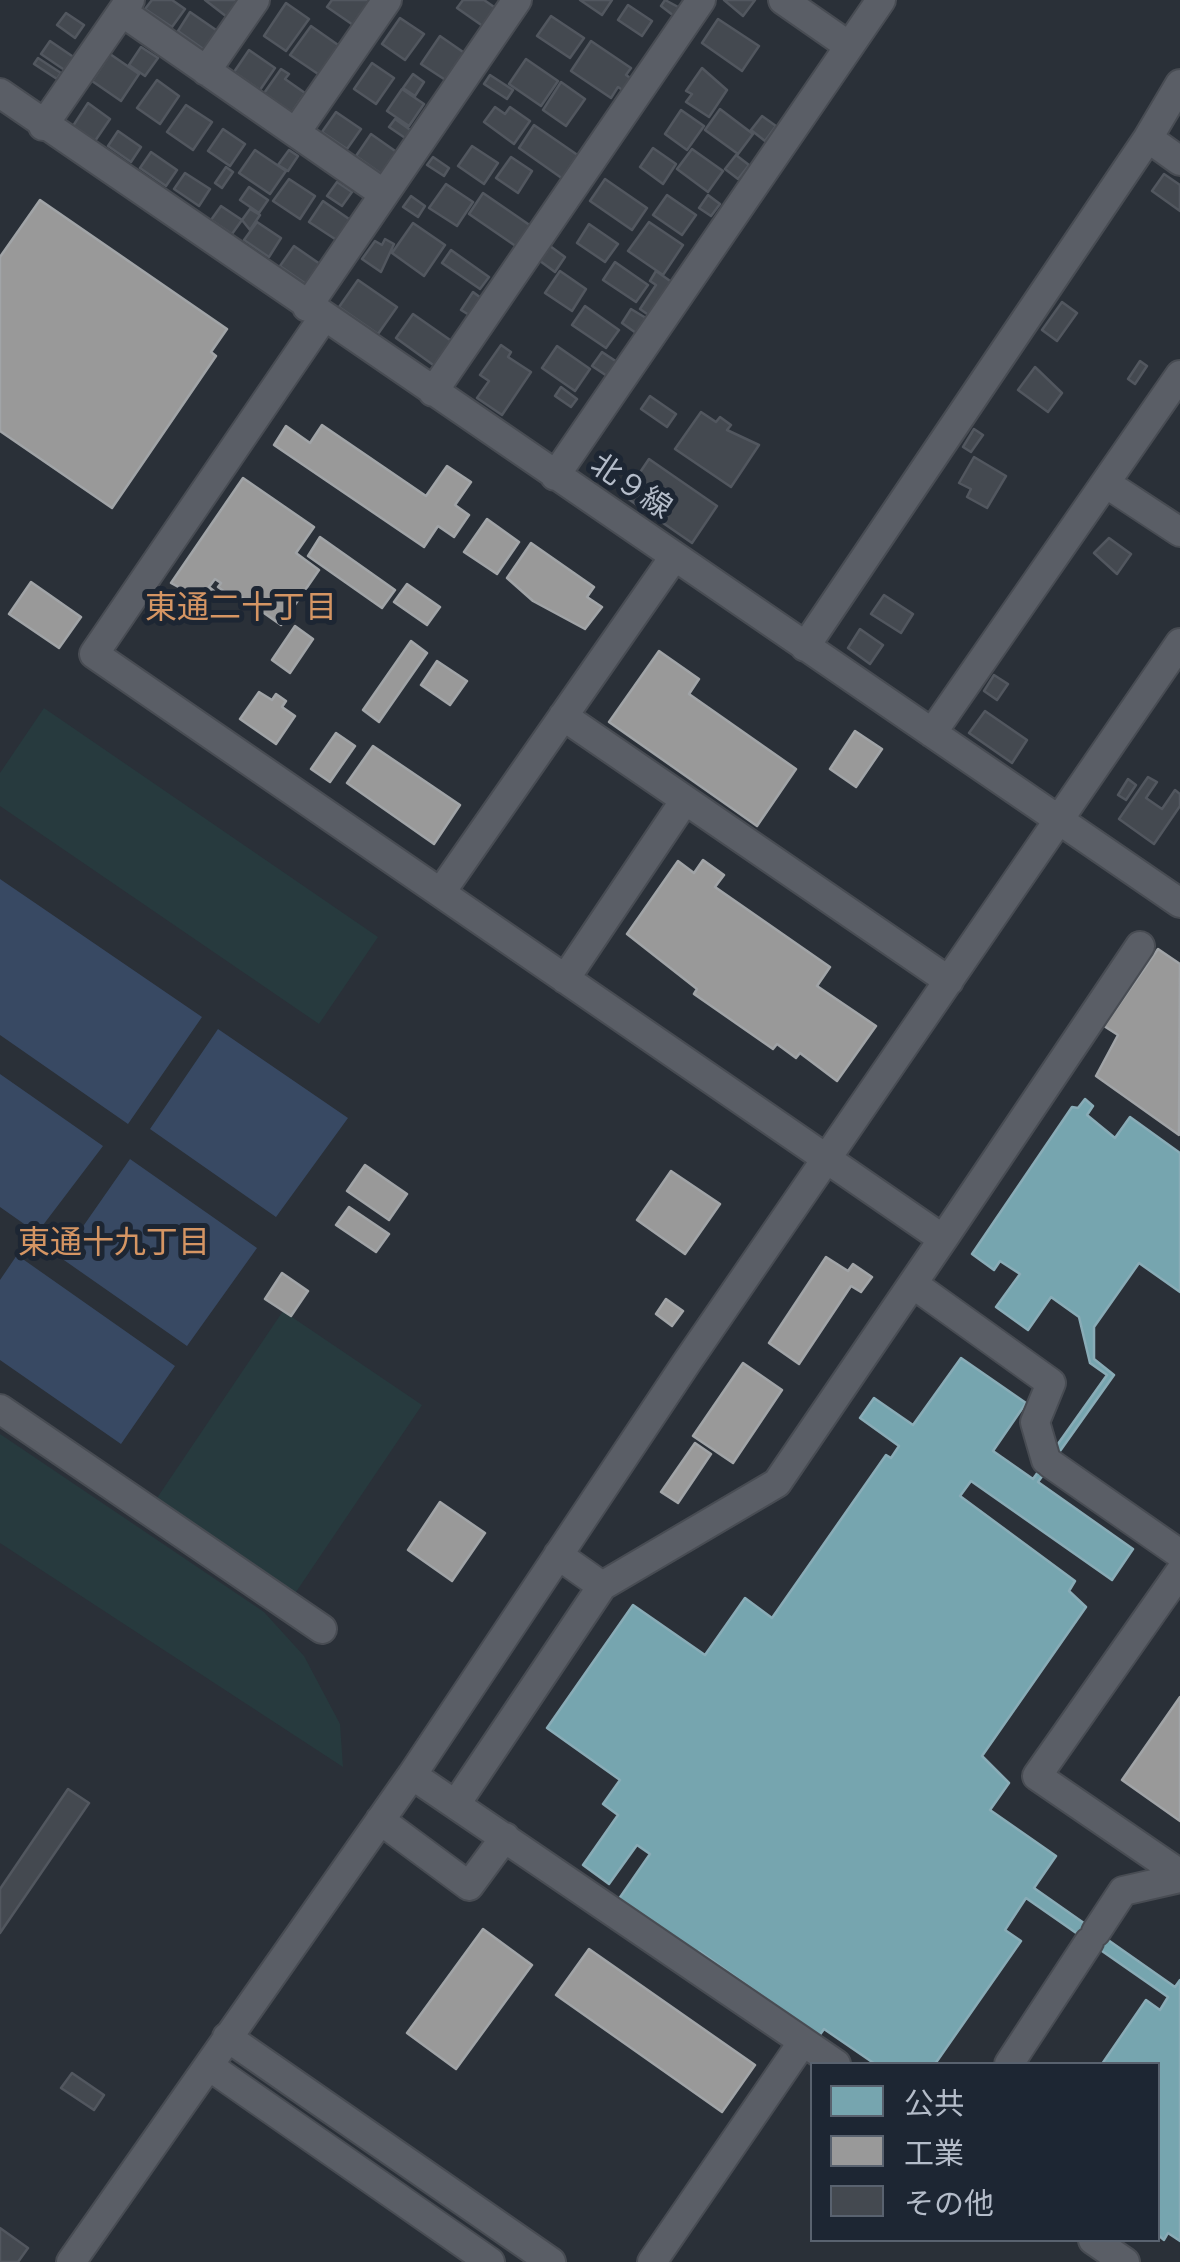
<!DOCTYPE html>
<meta charset="utf-8">
<style>
body{margin:0}
#map{position:relative;width:1180px;height:2262px;overflow:hidden;background:#2a3038;font-family:"Sofia Sans Condensed","Noto Sans JP",sans-serif}
canvas{display:block}
.legend{position:absolute;left:810px;top:2062px;width:350px;height:180px;box-sizing:border-box;background:#1d2633;border:2px solid #59626f;margin:0;padding:12px 18px;list-style:none;font-size:30px;color:#b4bcc9}
.legend li{display:flex;align-items:center;gap:20px;height:50px}
.legend b{width:50px;border:2px solid #59626f}
</style>
<div id="map">
<canvas width="1180" height="2262"></canvas>
<ul class="legend">
<li><b style="height:28px;background:#76a5af"></b>公共</li>
<li><b style="height:28px;background:#999"></b>工業</li>
<li><b style="height:28px;background:#444950"></b>その他</li>
</ul>
</div>
<script>
const ctx = document.querySelector('canvas').getContext('2d');
ctx.lineJoin = 'round';
function paint(path, color) { ctx.fillStyle = color; ctx.fill(path, 'evenodd'); }
function trace(path, color, width, dash) { ctx.strokeStyle = color; ctx.lineWidth = width; ctx.lineCap = dash ? 'butt' : 'round'; ctx.setLineDash(dash || []); ctx.stroke(path); }
function drawText(font, color, halo, rows, align = 'center') {
  ctx.font = font + ' "Sofia Sans Condensed","Noto Sans JP",sans-serif'; ctx.lineWidth = 10; ctx.setLineDash([]); ctx.textBaseline = 'middle'; ctx.strokeStyle = halo; ctx.fillStyle = color; for (const [text, x, y, turn = 0] of rows) {
    ctx.save(); ctx.translate(x, y); ctx.rotate((+turn || 0) * Math.PI / 180); ctx.textAlign = isNaN(turn) ? turn : align; if (halo) ctx.strokeText(text, 0, 0); ctx.fillText(text, 0, 0); ctx.restore();
  }
}
paint(new Path2D(`
 M44,708L378,937L319,1024L0,806V773Z
 M283,1311L422,1405L292,1598L153,1504Z
 M0,1434L264,1612L304,1656L340,1724L343,1767L0,1543Z`), '#273a3e');
paint(new Path2D(`
 M0,879L202,1017L128,1124L0,1035Z
 M218,1029L348,1118L276,1217L150,1129Z
 M0,1074L103,1146L37,1233L0,1207Z
 M130,1159L257,1248L187,1346L61,1258Z
 M17,1255L175,1366L121,1444L0,1360V1280Z`), '#384963');
const public = new Path2D(`
 M1085,1099L1093,1106L1087,1115L1115,1138L1130,1117L1180,1153V1292L1139,1263L1094,1327V1359L1114,1375L1038,1482L1133,1549L1112,1580L971,1481L960,1496L1075,1581L1069,1591L1086,1607L982,1756L1009,1783L990,1810L1056,1856L1034,1888L1175,1987L1180,1980V2241L1168,2233L1164,2240L1158,2235V2064H1102L1146,2000L1160,2010L1168,1997L1026,1898L1005,1930L1021,1941L935,2064H875L824,2029L819,2036L699,1951L692,1960L614,1906L650,1854L637,1845L609,1884L583,1865L618,1815L603,1804L620,1780L547,1728L633,1605L705,1655L745,1598L772,1618L886,1455L891,1458L899,1446L860,1418L874,1398L913,1425L961,1358L1026,1403L993,1451L1033,1479L1107,1375L1090,1363L1079,1317L1051,1297L1028,1330L996,1307L1020,1274L1000,1261L994,1270L972,1254L1072,1107L1078,1108Z`);
paint(public, '#76a5af');
trace(public, '#89acb7', 2.5);
const industry = new Path2D(`
 M40,200L227,329L211,352L216,356L112,508L0,431V257Z
 M322,425L426,496L447,466L471,482L455,505L469,515L454,537L438,526L424,547L274,445L286,426L310,443Z
 M243,478L314,527L296,553L319,570L281,625L237,594L235,599L218,587L221,583L215,579L209,587L214,591L206,602L171,583Z
 M487,519L519,542L497,574L464,552Z
 M320,537L395,590L382,608L308,556Z
 M531,543L594,587L587,597L602,607L585,629L533,601L507,578Z
 M31,582L81,617L59,648L9,614Z
 M407,584L440,607L427,625L394,602Z
 M295,626L313,639L290,673L272,660Z
 M411,641L427,653L379,722L363,710Z
 M659,651L699,679L689,694L796,769L757,826L609,722Z
 M437,661L467,681L450,705L421,685Z
 M259,692L272,700L276,694L286,701L282,707L295,716L276,744L240,719Z
 M855,731L882,749L856,787L830,769Z
 M336,733L355,746L330,782L311,769Z
 M373,746L460,805L434,844L347,783Z
 M703,860L724,875L715,887L830,967L817,986L876,1026L837,1081L800,1053L796,1058L777,1044L773,1049L694,994L697,989L627,934L678,861L694,873Z
 M1158,949L1180,964L1179,1135L1096,1076L1118,1035L1104,1026Z
 M365,1165L407,1194L389,1220L347,1191Z
 M671,1171L720,1204L685,1254L637,1220Z
 M349,1207L389,1234L376,1252L336,1225Z
 M826,1257L848,1271L853,1264L872,1277L861,1292L851,1286L799,1364L769,1343Z
 M282,1273L308,1291L291,1316L265,1299Z
 M666,1299L683,1311L672,1326L656,1314Z
 M743,1363L782,1390L733,1463L693,1436Z
 M695,1443L711,1454L678,1503L661,1492Z
 M440,1502L485,1533L452,1581L408,1550Z
 M1180,1697V1821L1122,1780Z
 M483,1929L532,1965L456,2069L407,2033Z
 M589,1949L755,2065L722,2112L556,1995Z`);
paint(industry, '#999');
trace(industry, '#a1a4a7', 2.5);
const building = new Path2D(`
 M152,0H172L185,9L172,27L145,9Z
 M205,0H238L227,17Z
 M332,0H375L356,27L327,7Z
 M463,0H484L500,11L487,29L457,8Z
 M580,0H612L602,15Z
 M665,0L680,8L674,16L661,6Z
 M724,0H755L743,16Z
 M286,3L309,19L286,51L264,36Z
 M628,5L652,21L642,36L618,20Z
 M190,12L219,32L206,51L178,31Z
 M66,13L84,25L75,38L57,25Z
 M551,16L584,38L570,58L537,36Z
 M400,18L424,34L405,60L382,44Z
 M718,19L759,46L742,71L702,43Z
 M311,26L341,47L321,76L290,55Z
 M440,36L466,54L447,81L421,64Z
 M50,41L75,58L66,71L41,54Z
 M591,41L631,68L626,75L632,79L624,91L618,87L611,98L571,71Z
 M141,47L158,58L145,76L129,65Z
 M249,50L275,68L260,90L234,72Z
 M110,54L139,74L121,101L92,81Z
 M38,58L61,73L57,79L34,64Z
 M526,59L558,81L541,106L509,84Z
 M372,63L394,78L376,104L354,89Z
 M702,68L727,90L709,117L686,102L692,94L686,91Z
 M281,69L289,74L285,79L305,93L290,115L262,96Z
 M413,74L424,82L415,96L403,88Z
 M490,75L513,90L507,99L484,84Z
 M157,80L179,96L160,124L137,108Z
 M561,82L585,99L566,126L543,110Z
 M402,89L424,104L409,126L387,111Z
 M88,103L110,119L93,144L71,129Z
 M186,105L212,122L193,150L167,132Z
 M495,107L505,114L510,107L530,121L514,144L484,122Z
 M720,109L753,134L738,154L705,130Z
 M681,110L704,126L687,150L665,134Z
 M336,112L361,129L347,149L322,132Z
 M762,116L776,126L765,141L751,130Z
 M395,119L416,134L411,142L389,127Z
 M534,125L579,156L563,179L519,148Z
 M223,129L245,144L230,166L208,151Z
 M118,131L141,147L131,162L108,146Z
 M371,134L398,153L383,175L356,156Z
 M472,146L498,163L484,184L458,166Z
 M653,148L676,164L663,184L640,167Z
 M692,149L723,171L708,192L677,169Z
 M255,150L286,171L270,194L239,173Z
 M289,150L298,156L288,171L278,165Z
 M151,152L177,170L166,186L140,168Z
 M736,155L749,165L738,179L725,169Z
 M433,157L449,168L444,176L427,165Z
 M511,157L532,171L518,193L496,178Z
 M226,167L233,172L222,188L215,183Z
 M185,173L210,189L199,206L174,189Z
 M1164,174L1180,185V211L1152,191Z
 M289,179L315,196L300,219L273,201Z
 M605,179L647,208L632,230L590,201Z
 M337,182L352,192L342,206L327,196Z
 M446,184L473,202L457,226L429,208Z
 M249,187L268,200L259,213L240,200Z
 M483,193L531,226L517,247L469,214Z
 M667,195L696,215L682,235L653,215Z
 M708,195L720,204L711,216L699,208Z
 M411,196L425,206L418,217L403,207Z
 M323,201L352,221L338,241L309,222Z
 M221,206L242,220L232,234L211,220Z
 M250,209L260,215L250,230L242,220Z
 M257,222L281,238L269,257L244,240Z
 M649,222L683,245L663,275L628,251Z
 M413,223L445,245L424,276L392,253Z
 M589,224L618,244L605,262L577,243Z
 M385,239L394,244L381,272L362,259L375,241L382,245Z
 M294,246L320,264L306,284L280,266Z
 M550,246L565,257L555,272L540,261Z
 M451,250L489,277L480,289L442,263Z
 M615,262L648,285L636,302L603,280Z
 M560,271L586,289L572,311L545,293Z
 M656,271L673,283L650,316L640,309L656,285L650,281Z
 M358,280L397,307L378,334L339,307Z
 M473,292L485,301L474,318L461,310Z
 M1062,302L1077,313L1057,341L1042,330Z
 M585,306L619,330L606,348L572,325Z
 M631,309L646,318L636,333L622,323Z
 M413,314L453,342L436,367L396,338Z
 M501,345L511,352L508,357L531,372L502,415L477,398L489,381L480,375Z
 M557,346L590,369L575,391L542,368Z
 M602,352L617,362L607,376L592,366Z
 M1140,361L1147,366L1135,384L1128,379Z
 M1035,367L1062,393L1048,412L1018,390Z
 M561,387L577,399L571,407L555,396Z
 M650,396L676,414L667,427L641,409Z
 M701,412L716,422L720,417L731,425L727,430L759,445L731,487L675,449Z
 M974,429L983,435L971,452L963,447Z
 M974,457L1006,476L987,508L967,497L971,489L959,483Z
 M649,459L717,506L692,543L624,496Z
 M1109,538L1131,554L1117,574L1094,553Z
 M884,595L913,614L901,633L871,614Z
 M860,629L883,645L870,664L848,648Z
 M994,675L1008,684L997,700L984,691Z
 M985,711L1027,740L1012,763L969,733Z
 M1148,777L1157,782L1146,798L1162,809L1175,790L1180,794V806L1154,844L1119,819Z
 M1128,779L1136,785L1126,800L1118,795Z
 M68,1789L89,1803L0,1933V1889Z
 M72,2073L104,2095L94,2110L61,2088Z
 M0,2228L28,2248L18,2262H0Z`);
paint(building, '#444950');
trace(building, '#52575f', 2.5);
const minor = new Path2D(`
 M783,0L849,46
 M122,12L384,194
 M206,71L255,0
 M0,93L1180,903
 M43,126L130,0
 M296,132L387,0
 M1148,138L1180,161
 M307,307L517,0
 M323,318L94,654L943,1239L777,1483L602,1586
 M433,392L701,0
 M555,476L881,0
 M1107,484L1180,532
 M805,647L1148,138L1180,84
 M563,716L949,981
 M932,733L1180,375
 M441,892L674,557
 M565,979L685,800
 M943,1239L1140,946
 M913,1284L1051,1383L1035,1422L1046,1460
 M0,1409L322,1629
 M1051,1464L1180,1554
 M1180,1572L1037,1776L1180,1874
 M412,1775L836,2064
 M456,1804L602,1586L558,1555
 M380,1820L469,1886L505,1837
 M1096,1932L1123,1891L1180,1878
 M227,2037L551,2262
 M1009,2064L1089,1942
 M209,2066L490,2262
 M1093,2240L1125,2262
 M71,2262L412,1775L687,1362L1180,643
 M652,2262L802,2043`);
trace(minor, '#484c53', 32);
trace(minor, '#5a5e66', 28);
drawText('30px', '#b4bcc9', '#1d2633', [
 ["北９線",630,488,34]
]);
drawText('32px', '#d59563', '#1d2633', [
 ["東通二十丁目",241,610],
 ["東通十九丁目",114,1245]
]);
</script>
